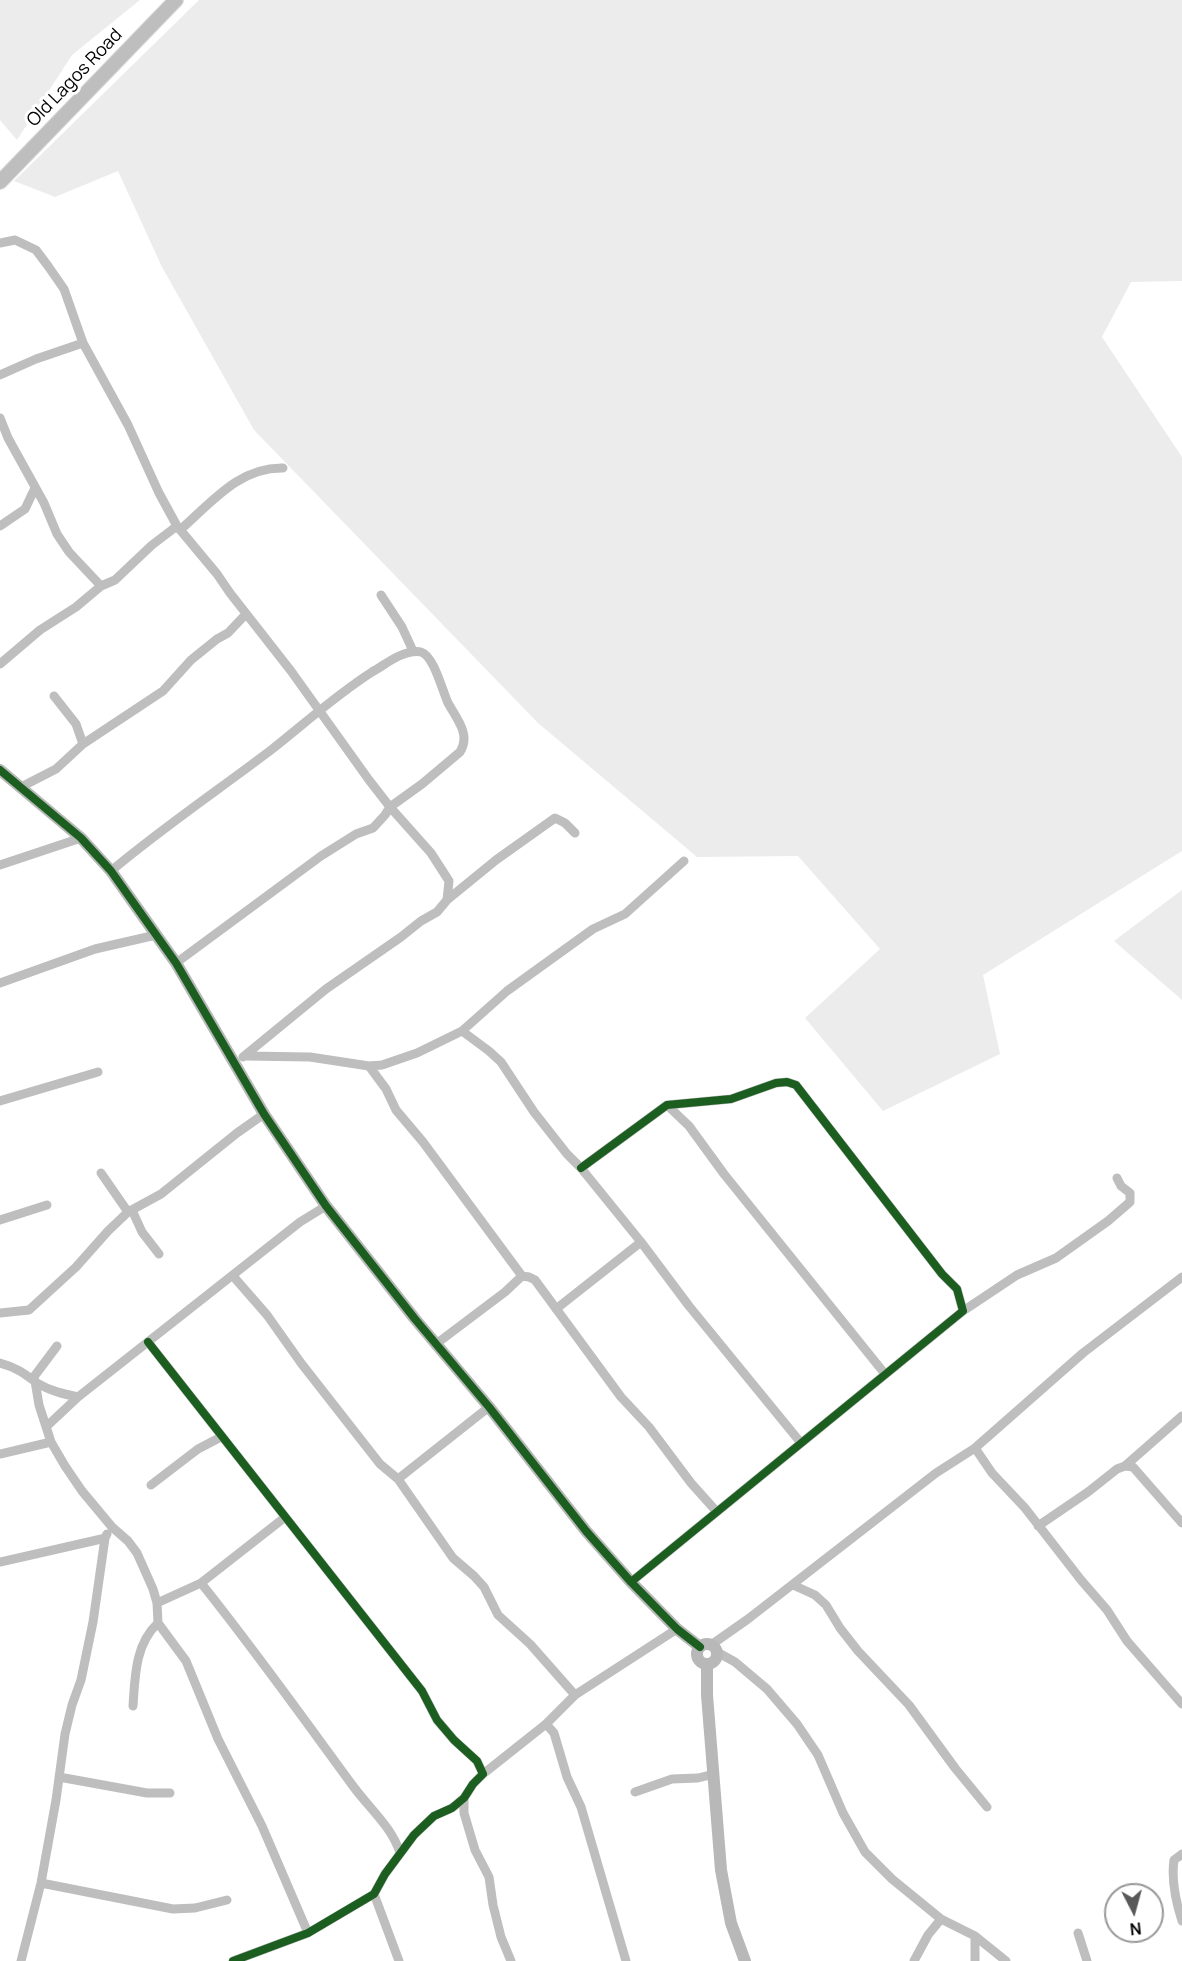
<!DOCTYPE html>
<style>
body{margin:0}
#map{position:relative;width:1182px;height:1961px;overflow:hidden;background:#fff;font-family:Manrope,sans-serif}
canvas{display:block}
.north{position:absolute;left:1104px;top:1883px;width:60px;height:60px;box-sizing:border-box;background:#fff;border:2px solid #999;border-radius:50%;rotate:174deg;font-size:16px;font-weight:700;line-height:24px;text-align:center;color:#000}
.north::after{content:'';display:block;margin:auto;width:21px;height:27px;background:#595959;clip-path:polygon(50% 0,100% 100%,50% 72%,0 100%)}
</style>
<div id="map">
<canvas width="1182" height="1961"></canvas>
<div class="north">N</div>
</div>
<script>
const ctx = document.querySelector('canvas').getContext('2d');
ctx.lineJoin = 'round';
function paint(path, color) { ctx.fillStyle = color; ctx.fill(path, 'evenodd'); }
function trace(path, color, width, dash) { ctx.strokeStyle = color; ctx.lineWidth = width; ctx.lineCap = dash ? 'butt' : 'round'; ctx.setLineDash(dash || []); ctx.stroke(path); }
function drawText(font, color, halo, rows, align = 'center') {
  ctx.font = font + ' Manrope,sans-serif'; ctx.lineWidth = 6; ctx.setLineDash([]); ctx.textBaseline = 'middle'; ctx.strokeStyle = halo; ctx.fillStyle = color; for (const [text, x, y, turn = 0] of rows) {
    ctx.save(); ctx.translate(x, y); ctx.rotate((+turn || 0) * Math.PI / 180); ctx.textAlign = isNaN(turn) ? turn : align; if (halo) ctx.strokeText(text, 0, 0); ctx.fillText(text, 0, 0); ctx.restore();
  }
}
paint(new Path2D(`
 M0,0H140L72,55L17,140L0,120Z
 M199,0H1182V281L1131,282L1102,337L1182,457V851L983,975L1000,1054L883,1111L805,1018L880,949L798,856L697,857L538,723L254,430L162,267L118,171L55,197L14,181Z
 M1182,890V1000L1114,941Z`), '#ececec');
const primary = new Path2D(`
 M0,182L176,0`);
trace(primary, '#dbdbdb', 16);
trace(new Path2D(`
 M0,243L15,240L36,250L48,266L64,289L83,343L128,425L159,493L177,526L217,574L230,593L291,671L369,780L390,807L431,853L449,881L447,900
 M0,375L36,359L83,343
 M0,418L8,438L44,503L57,534L69,552L101,586
 M0,526L25,509L35,488
 M180,530C211,503 239,467 283,468
 M381,595L402,627L413,651
 M0,664L40,630L76,607L101,586L115,580L152,545L177,526
 M54,696L76,724L83,744
 M21,787L56,769L83,744L163,691L191,660L217,639L228,633L246,614
 M0,865L81,838
 M111,871C162,828 217,791 271,750C304,724 336,695 372,672C381,667 390,660 399,656C406,653 414,650 421,652C434,656 442,690 448,703C457,719 471,735 460,752L422,784L390,807L385,815L373,828L356,834L321,856L176,963
 M0,983L95,949L156,935
 M462,1031L489,1051L501,1062L534,1112L567,1154L581,1168L641,1242L689,1306L801,1443
 M246,1056L310,1057L369,1066L382,1065L417,1053L462,1031L507,991L593,929L625,914L684,861
 M243,1057L326,989L401,937L421,921L437,912L447,900L496,860L555,818L565,823L575,833
 M369,1066L386,1089L396,1110L423,1142L522,1276L529,1277L535,1280L621,1397L649,1427L691,1483L717,1512
 M0,1101L98,1072
 M667,1105L689,1126L724,1174L885,1374
 M581,1168L667,1105L731,1099L776,1083L787,1082L796,1085L942,1274L957,1289L963,1311L631,1582
 M101,1173L128,1212
 M132,1210L142,1232L159,1254
 M0,1220L47,1205
 M233,1276L267,1315L301,1363L380,1464L398,1479L453,1558L474,1576L484,1587L498,1615L530,1644L575,1695
 M556,1309L641,1242
 M963,1311L1017,1275L1056,1258L1108,1221L1130,1202V1193L1121,1186L1117,1178
 M0,1313L29,1310L76,1267L108,1231L128,1212L161,1194L237,1133L264,1114
 M148,1342L422,1691L437,1720L454,1740L477,1761L483,1774L473,1784L464,1798L452,1808L434,1816L414,1835L385,1874L374,1894L308,1933L233,1961
 M436,1344L505,1292L522,1276
 M0,1363C16,1367 25,1374 37,1383C50,1391 64,1394 78,1397
 M33,1378L57,1346
 M35,1381L39,1405L51,1442L65,1466L82,1491L112,1527L128,1541L137,1553L153,1589L157,1603L158,1623L186,1661L218,1739L262,1826L308,1933
 M47,1426L78,1397L300,1222L326,1206
 M975,1448L1083,1353L1182,1277
 M0,1454L51,1442
 M1125,1466L1182,1416
 M398,1479L489,1407
 M151,1485L198,1449L221,1437
 M1038,1526L1088,1492L1117,1469L1125,1466L1133,1467L1182,1523
 M0,1562L97,1540L105,1538L107,1534
 M201,1583C254,1649 303,1718 353,1786C369,1808 392,1827 400,1853
 M793,1585L815,1595L826,1605L840,1628L858,1651L909,1705L955,1768L987,1807
 M157,1603L201,1583L284,1518
 M711,1645L748,1619L936,1473L975,1448L992,1473L1025,1508L1081,1580L1107,1610L1127,1641L1182,1704
 M717,1652L735,1662L767,1689L797,1724L818,1755L843,1813L865,1852L892,1879L941,1919L975,1936L1006,1961
 M133,1706C135,1677 135,1644 158,1623
 M483,1774L546,1724
 M59,1777L147,1793H170
 M635,1792L672,1779L698,1778L714,1774
 M464,1798V1813L475,1850L489,1877L493,1905L501,1937L511,1961
 M1182,1854L1174,1860C1171,1880 1176,1902 1182,1921
 M41,1883L173,1909L195,1908L227,1900
 M374,1894L399,1961
 M1078,1933L1087,1961
 M21,1961L41,1883L56,1800L65,1734L72,1705L81,1680L93,1622L105,1538
 M626,1961L581,1807L567,1777L554,1733L546,1724L575,1695L677,1629
 M914,1961L928,1935L941,1919
 M975,1961V1936`), '#bebebe', 9);
trace(new Path2D(`
 M0,770L81,838L111,871L176,963L264,1114L326,1206L415,1319L489,1407L586,1531L631,1582L677,1629L700,1647
 M697 1654a10 10 0 1 1 20 0a10 10 0 1 1-20 0Z
 M707,1664V1695L721,1870L731,1923L745,1961`), '#b8b8b8', 12);
trace(primary, '#bebebe', 14);
trace(new Path2D(`
 M0,770L81,838L111,871L176,963L264,1114L326,1206L415,1319L489,1407L586,1531L631,1582L677,1629L700,1647
 M581,1168L667,1105L731,1099L776,1083L787,1082L796,1085L942,1274L957,1289L963,1311L631,1582
 M148,1342L422,1691L437,1720L454,1740L477,1761L483,1774L473,1784L464,1798L452,1808L434,1816L414,1835L385,1874L374,1894L308,1933L233,1961`), '#1b5e20', 8);
drawText('18px', '#000', '#fff', [
 ["Old Lagos Road",75,78,-46]
]);
</script>
